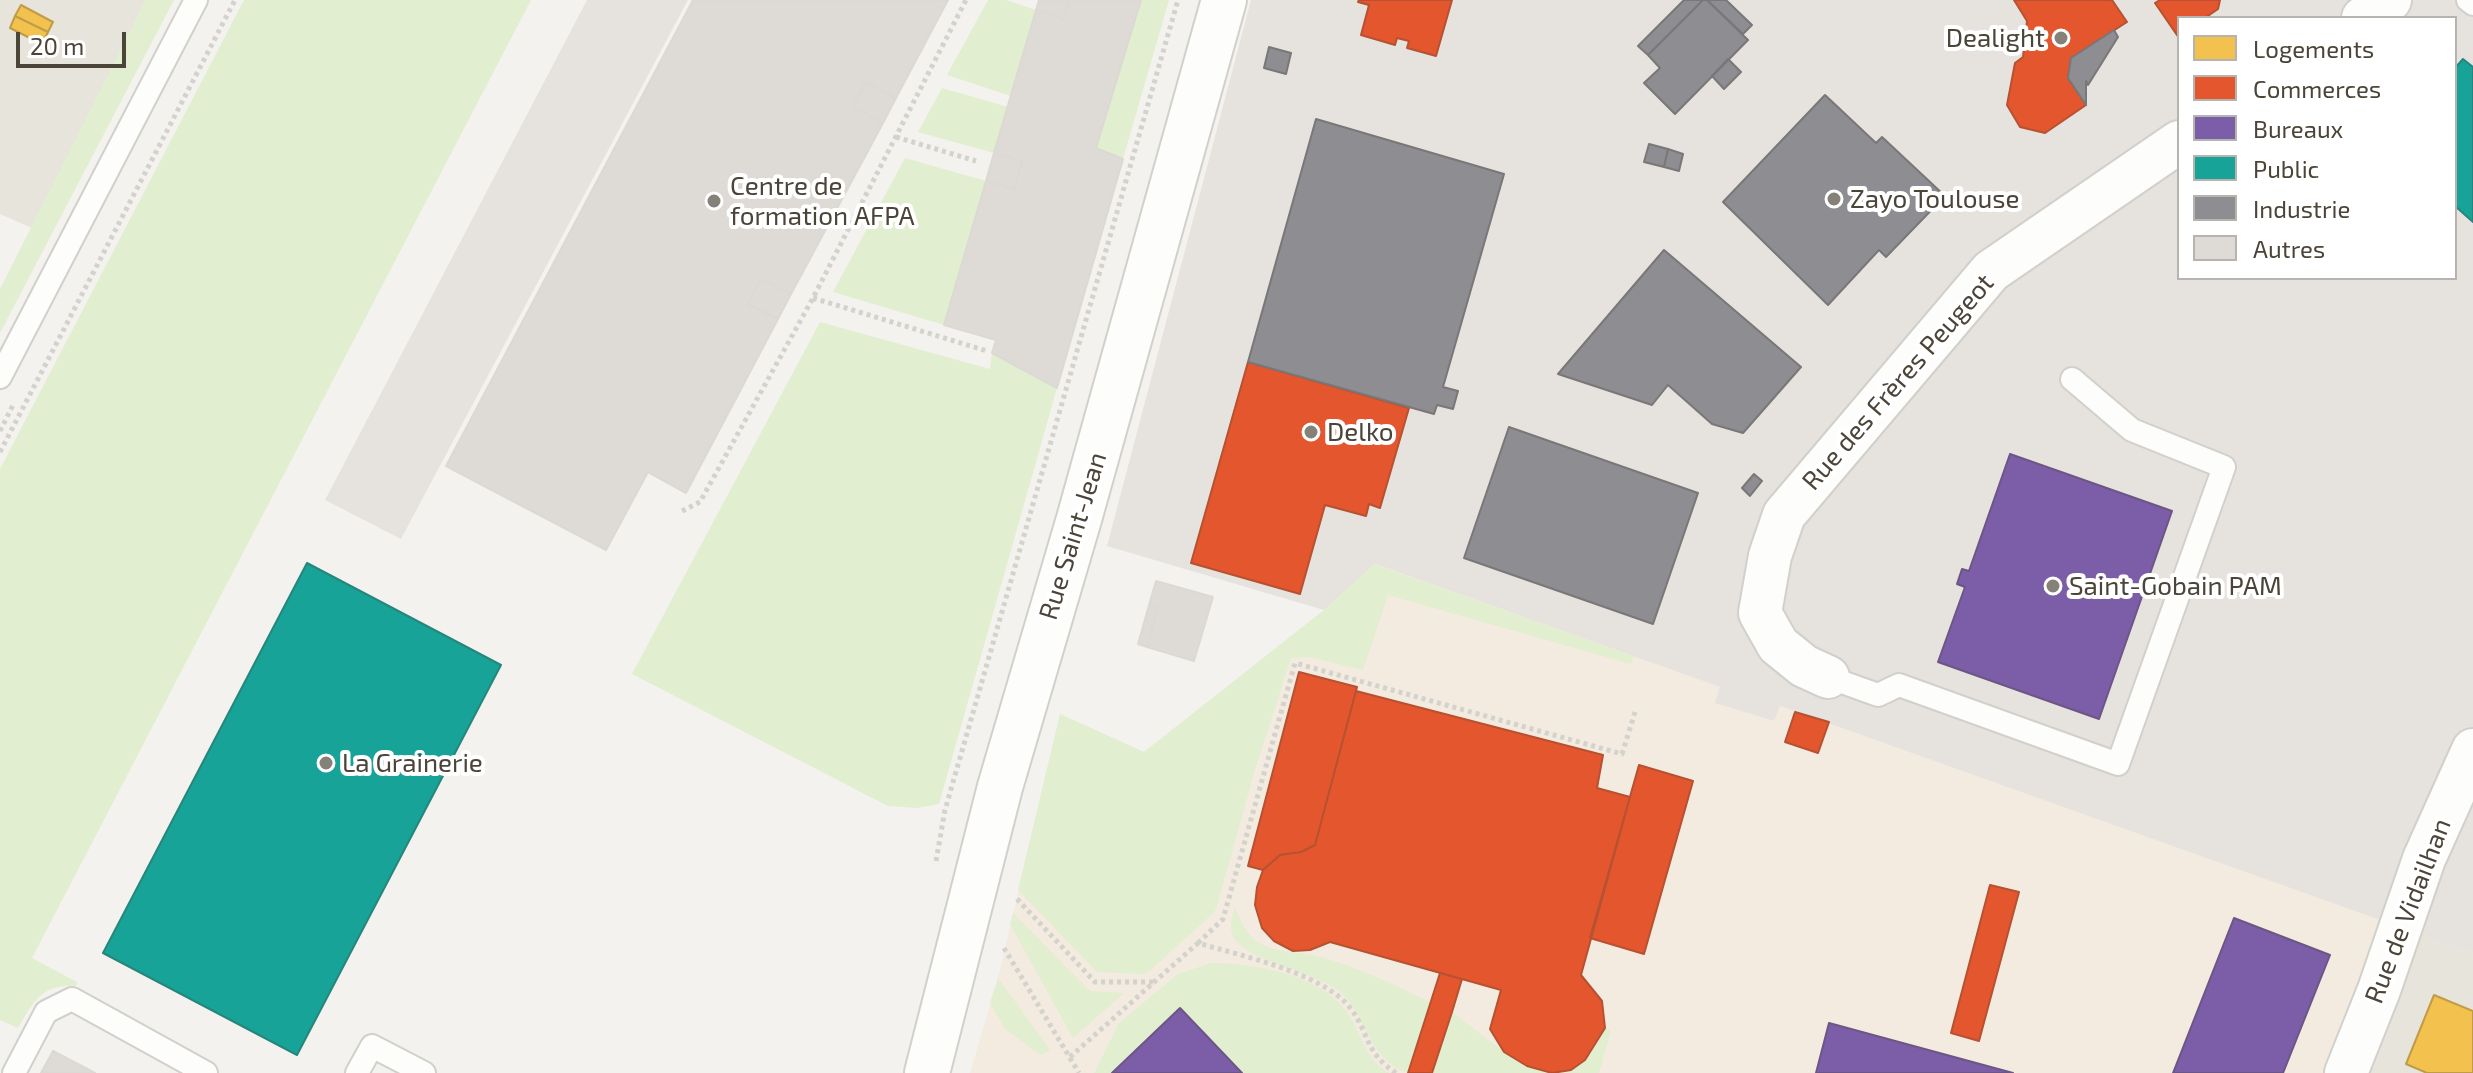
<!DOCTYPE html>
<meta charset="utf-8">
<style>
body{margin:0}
#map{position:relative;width:2473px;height:1073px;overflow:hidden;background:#f4f2ee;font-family:"Exo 2",sans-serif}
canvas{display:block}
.legend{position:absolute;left:2177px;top:16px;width:280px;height:264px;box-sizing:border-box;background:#fff;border:2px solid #b7b4b0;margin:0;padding:10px 14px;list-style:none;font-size:24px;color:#4b4439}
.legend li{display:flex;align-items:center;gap:16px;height:40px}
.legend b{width:40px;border:2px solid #b7b4b0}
.scale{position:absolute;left:16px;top:32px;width:110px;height:36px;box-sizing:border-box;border:4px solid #4b4439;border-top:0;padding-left:10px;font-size:24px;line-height:28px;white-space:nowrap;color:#4b4439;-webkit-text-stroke:6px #fff;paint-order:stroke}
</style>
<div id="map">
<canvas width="2473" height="1073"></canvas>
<ul class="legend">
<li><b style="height:22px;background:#f2c14e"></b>Logements</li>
<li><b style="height:22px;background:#e4572e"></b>Commerces</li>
<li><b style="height:22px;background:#7b5ea7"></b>Bureaux</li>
<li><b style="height:22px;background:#17a398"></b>Public</li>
<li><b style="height:22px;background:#8d8d92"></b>Industrie</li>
<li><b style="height:22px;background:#dedbd6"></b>Autres</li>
</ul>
<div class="scale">20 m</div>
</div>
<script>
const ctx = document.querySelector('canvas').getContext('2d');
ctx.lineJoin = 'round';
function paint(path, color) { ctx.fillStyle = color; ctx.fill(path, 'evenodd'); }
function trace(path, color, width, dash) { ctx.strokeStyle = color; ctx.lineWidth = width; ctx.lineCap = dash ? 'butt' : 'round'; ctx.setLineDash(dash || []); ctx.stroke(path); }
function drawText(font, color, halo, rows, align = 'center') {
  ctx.font = font + ' "Exo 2",sans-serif'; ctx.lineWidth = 8; ctx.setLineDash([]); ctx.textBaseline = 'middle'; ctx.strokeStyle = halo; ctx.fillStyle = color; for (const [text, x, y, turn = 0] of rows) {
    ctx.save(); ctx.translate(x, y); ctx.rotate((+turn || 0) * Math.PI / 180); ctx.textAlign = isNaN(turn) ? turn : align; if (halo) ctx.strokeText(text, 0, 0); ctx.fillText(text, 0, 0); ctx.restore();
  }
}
paint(new Path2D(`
 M0,0H146L32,228L0,214Z
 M2415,931L2473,953V1073H2359Z`), '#e7e4dc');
paint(new Path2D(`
 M1374,564L1721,687L1716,703L1774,721L1779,706L2415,931L2359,1073H970L998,978L1060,714L1144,752L1324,610Z`), '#f3ebdf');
paint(new Path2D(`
 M1251,0H2473V953L1780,706L1774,721L1715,703L1720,687L1375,564L1324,610L1107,546ZM2179,18H2455V278H2179Z`), '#e6e2de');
paint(new Path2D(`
 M146,0H174L0,333V289Z
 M244,0H531L32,958L77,982L76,986C42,984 34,1001 18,1028L0,1020V469Z
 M988,0H1006L1036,10L1011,96L947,75Z
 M1141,0H1169L1123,159L1096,148Z
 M942,88L1008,107L994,153L918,132Z
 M905,158L986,181L944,325L833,292Z
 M820,322L990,369L992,353L1057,388L939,804L917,808L888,806L632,674Z
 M1374,564L1633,656L1631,664L1388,595L1363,670L1309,657L1291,658L1254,773L1216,909L1212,914L1146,974L1097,972L1018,890L1060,714L1144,752L1324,610Z
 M1235,908C1240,919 1245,932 1255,940C1272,954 1300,951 1321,957C1361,969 1394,984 1431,1003L1408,1073C1365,1059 1368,1009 1333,987C1311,973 1244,958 1234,938C1229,929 1231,918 1235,908Z
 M1013,913L1090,991L1124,993L1073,1038L1010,924Z
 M1211,963C1253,963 1322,975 1347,1012C1362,1034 1365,1059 1389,1073H1242L1180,1008L1112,1073H1094L1119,1023L1178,974Z
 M998,978L1050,1050L1041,1055L1005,1029L990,1003Z
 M1452,1012C1486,1038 1511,1061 1552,1073H1432Z
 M1605,1028L1611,1030L1599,1073H1552C1583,1067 1591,1055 1605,1028Z`), '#e1eecf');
paint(new Path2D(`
 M587,0H688L401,539L325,500Z`), '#e6e3df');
const homes = new Path2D(`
 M21,5L53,22L48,32L15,16Z
 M15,16L48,32L42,44L10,28Z
 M2434,995L2473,1011V1073H2427L2406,1064Z`);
paint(homes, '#f2c14e');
trace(homes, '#c09c48', 2);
const shops = new Path2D(`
 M1359,0H1452L1436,56L1407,48L1409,41L1397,38L1395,45L1361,35L1369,5L1358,2Z
 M2014,0H2112L2127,22L2071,58L2068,78L2086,105L2045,133L2020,127L2007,105L2015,63L2023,57L2027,21Z
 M2160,0H2220L2218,9L2205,18H2179V38L2155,3Z
 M1248,362L1409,408L1380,508L1369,504L1366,516L1325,505L1300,594L1191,563Z
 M1299,672L1357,687L1315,845L1301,852L1280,855L1263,870L1248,866Z
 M1356,691L1603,755L1597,788L1630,797L1581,975L1602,1001L1605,1028L1585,1060L1571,1070L1552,1073L1527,1066L1504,1052L1490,1029L1501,990L1330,942L1310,950L1293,951L1274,941L1262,928L1255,905L1257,887L1263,870L1280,855L1301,852L1315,845Z
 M1795,712L1829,722L1818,753L1785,742Z
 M1639,765L1693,781L1644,954L1590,938Z
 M1990,885L2019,892L1979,1041L1951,1033Z
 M1440,973L1462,979L1452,1012L1432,1073H1408Z`);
paint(shops, '#e4572e');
trace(shops, '#b65131', 2);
const offices = new Path2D(`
 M2010,454L2172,511L2099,719L1938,662L1965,587L1957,584L1962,569L1969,571Z
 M2234,918L2330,955L2283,1073H2173Z
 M1180,1008L1242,1073H1112Z
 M1829,1023L2013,1073H1816Z`);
paint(offices, '#7b5ea7');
trace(offices, '#6d5686', 2);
const public = new Path2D(`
 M2463,59L2473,67V222L2455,206V68Z
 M307,563L501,665L297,1055L103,953Z`);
paint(public, '#17a398');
trace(public, '#27867c', 2);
const industry = new Path2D(`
 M1684,0H1703L1648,55L1638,46Z
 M1703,0H1707L1748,40L1675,114L1644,83L1660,68L1648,55Z
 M1707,0H1726L1752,25L1743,34Z
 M2114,30L2118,37L2088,85L2086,81V105L2068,78L2071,58Z
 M1269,47L1291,53L1286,74L1264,68Z
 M1728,59L1741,72L1724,89L1712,76Z
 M1825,95L1876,143L1882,137L1945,196L1886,257L1879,250L1828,305L1723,202Z
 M1316,119L1504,174L1443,387L1458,391L1453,409L1437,405L1434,414L1248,362Z
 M1649,144L1668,149L1664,167L1644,162Z
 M1668,149L1683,154L1679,171L1664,167Z
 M1664,250L1801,367L1743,433L1712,424L1668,385L1652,405L1558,374Z
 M1509,427L1698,493L1653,624L1464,558Z
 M1754,474L1762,481L1750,496L1742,488Z`);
paint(industry, '#8d8d92');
trace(industry, '#797777', 2);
const building = new Path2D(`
 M693,0H948L896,98L866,82L853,107L883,123L791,294L761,279L748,304L778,319L686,493L648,472L606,550L446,466Z
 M1039,0H1069L1064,19L1036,10Z
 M1069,0H1141L1096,148L1123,159L1057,388L992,353L996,340L944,325L986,181L1014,190L1022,161L994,153L1036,10L1064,19Z
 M866,82L896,98L883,123L853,107Z
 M994,153L1022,161L1014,190L986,181Z
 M761,279L791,294L778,319L748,304Z
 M1156,581L1213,597L1194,661L1147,647L1158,607L1149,605Z
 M1149,605L1158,607L1147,647L1138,644Z
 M53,1051L95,1073H41Z`);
paint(building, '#dedbd6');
trace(building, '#dcd9d4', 2);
const service = new Path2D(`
 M2468,0L2473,4
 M0,377L196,0
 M1828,677L1878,695L1899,685L2118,764L2224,467L2132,430L2072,379
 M14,1073L46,1012L72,999L206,1073
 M357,1073L372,1046L424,1073`);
const minor = new Path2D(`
 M2363,18L2390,0
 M1828,677L1804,666L1778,645L1760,613L1770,556L1784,515L1991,271L2179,142
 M2346,1073L2379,990L2424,859L2473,750`);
const tertiary = new Path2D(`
 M927,1073L1000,787L1079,519L1224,0`);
trace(service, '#d2d0cb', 26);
trace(minor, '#d2d0cb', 46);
trace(tertiary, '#d2d0cb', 48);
trace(new Path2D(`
 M896,137L976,161
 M813,298L987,351
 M0,431L14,403
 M0,452L235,0
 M682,511L700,502L813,298L966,0
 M936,861L945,810L1178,0
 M1017,899L1095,982H1153
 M1198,943L1223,919L1295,663L1622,754L1635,712
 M1004,948L1079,1073
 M1070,1057L1198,943C1241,956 1324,973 1351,1009C1370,1035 1365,1053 1396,1073`), '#d3d2cc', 5, [4, 4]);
trace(service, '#fdfdfc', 22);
trace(minor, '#fdfdfc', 42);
trace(tertiary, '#fdfdfc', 44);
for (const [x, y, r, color] of [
 [2061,38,8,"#868178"],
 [1834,199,8,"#868178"],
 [714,201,8,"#868178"],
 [1311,432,8,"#868178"],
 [2053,586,8,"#868178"],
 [326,763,8,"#868178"]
]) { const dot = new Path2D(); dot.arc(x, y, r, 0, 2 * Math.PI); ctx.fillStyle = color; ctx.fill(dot); trace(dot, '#fff', 3); }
drawText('26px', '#4b4439', '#fff', [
 ["Dealight",2045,38,"right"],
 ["Centre de",730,186],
 ["formation AFPA",730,216],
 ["Zayo Toulouse",1850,199],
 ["Delko",1327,432],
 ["Saint-Gobain PAM",2069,586],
 ["La Grainerie",342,763]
], 'left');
drawText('26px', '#4b4439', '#fff', [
 ["Rue des Frères Peugeot",1898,382,-49],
 ["Rue Saint-Jean",1073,536,-73],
 ["Rue de Vidailhan",2408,911,-69]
]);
</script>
